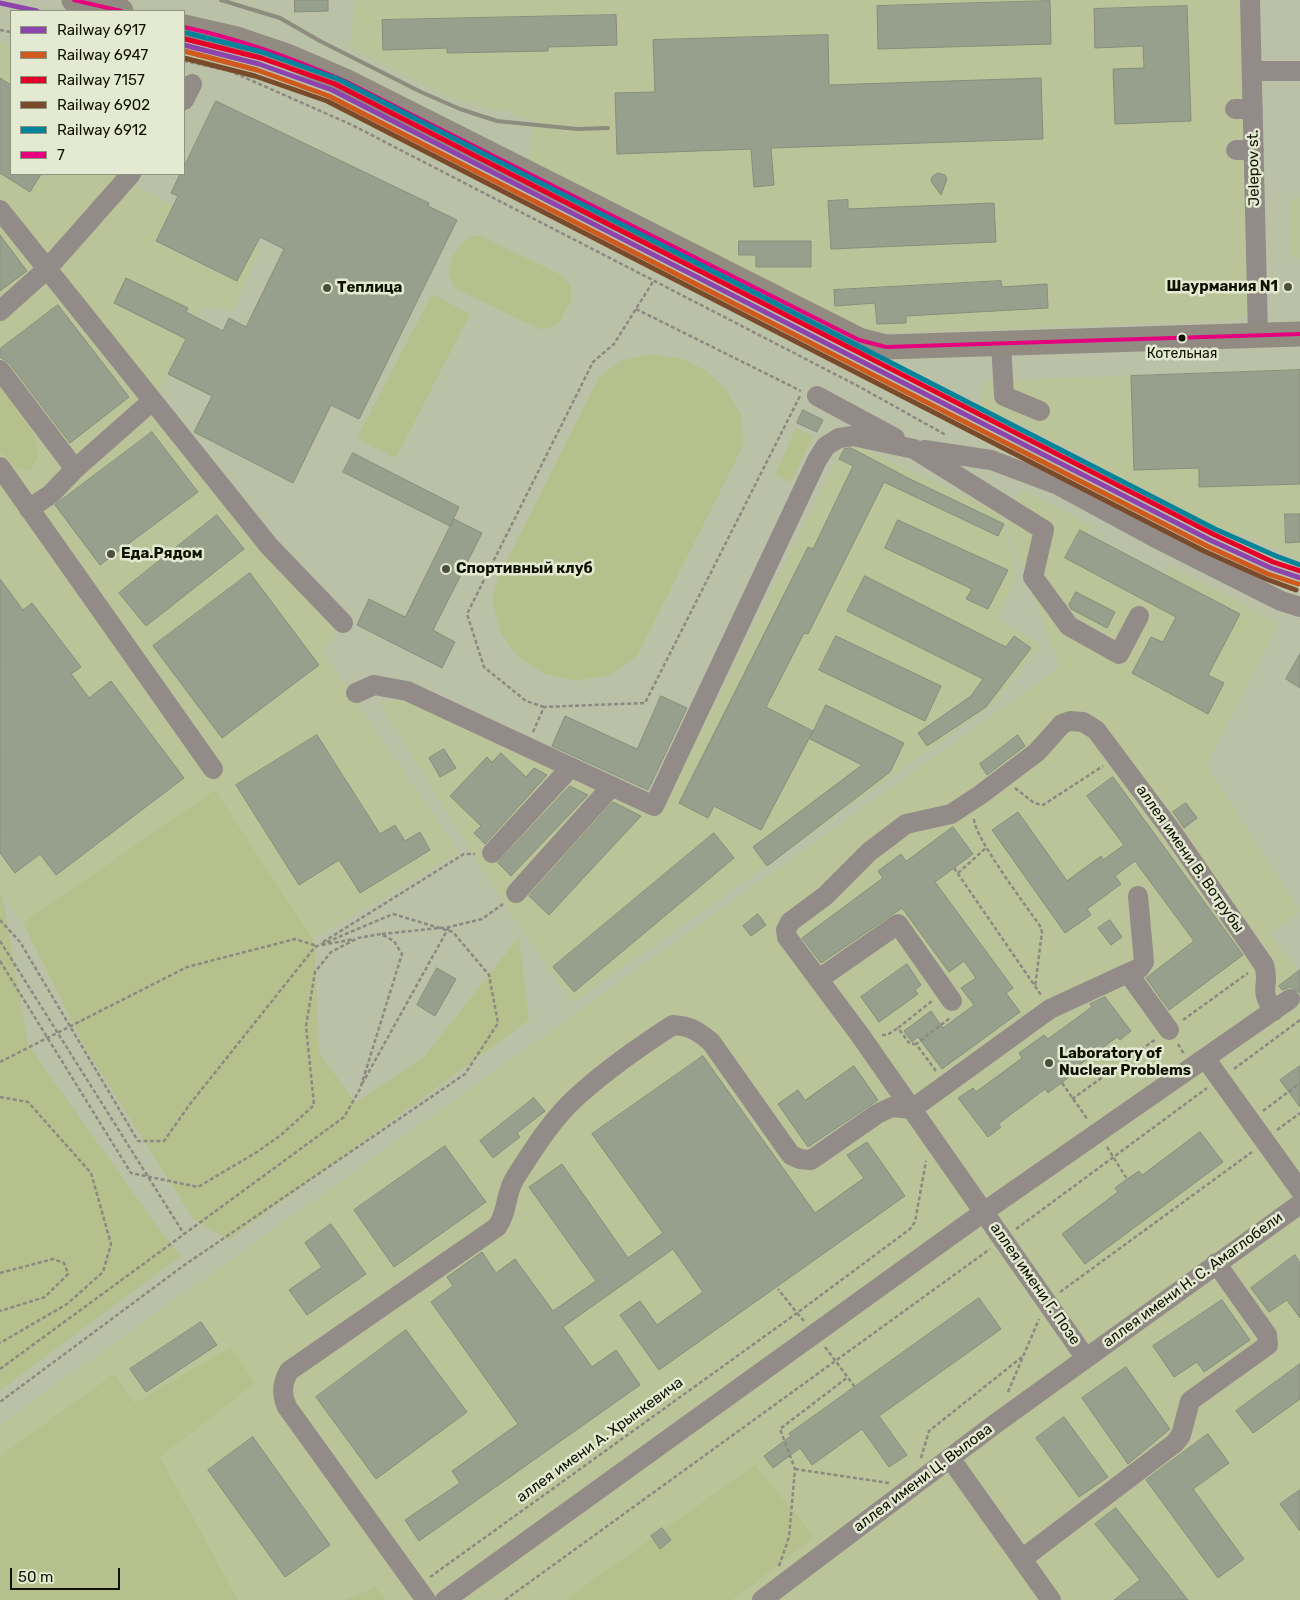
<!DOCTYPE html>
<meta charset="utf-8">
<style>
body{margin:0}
#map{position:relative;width:1300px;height:1600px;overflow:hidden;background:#bbc1a6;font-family:Rubik,sans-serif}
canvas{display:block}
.legend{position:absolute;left:10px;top:10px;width:175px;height:165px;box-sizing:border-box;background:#e4ead1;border:1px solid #8f947e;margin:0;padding:6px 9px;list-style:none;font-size:15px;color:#0f1202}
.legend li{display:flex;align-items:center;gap:10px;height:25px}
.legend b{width:25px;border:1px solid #8f947e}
.scale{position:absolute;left:10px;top:1568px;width:110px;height:22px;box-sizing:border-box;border:2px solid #0f1202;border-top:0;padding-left:6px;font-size:15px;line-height:18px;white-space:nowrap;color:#0f1202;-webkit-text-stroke:4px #e4ead1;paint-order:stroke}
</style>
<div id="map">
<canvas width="1300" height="1600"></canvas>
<ul class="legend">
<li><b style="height:6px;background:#8e44ad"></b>Railway 6917</li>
<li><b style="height:6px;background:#d0591d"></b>Railway 6947</li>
<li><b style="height:6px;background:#e4002b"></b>Railway 7157</li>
<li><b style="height:6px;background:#7a4b2a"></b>Railway 6902</li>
<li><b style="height:6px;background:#04839b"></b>Railway 6912</li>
<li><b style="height:6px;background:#e5007d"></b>7</li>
</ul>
<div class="scale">50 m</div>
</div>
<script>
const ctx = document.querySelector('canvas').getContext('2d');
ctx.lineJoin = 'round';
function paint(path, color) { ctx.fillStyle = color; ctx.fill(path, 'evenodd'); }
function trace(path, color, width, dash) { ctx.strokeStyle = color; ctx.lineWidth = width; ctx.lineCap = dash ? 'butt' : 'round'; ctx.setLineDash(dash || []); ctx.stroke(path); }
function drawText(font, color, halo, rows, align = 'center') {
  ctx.font = font + ' Rubik,sans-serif'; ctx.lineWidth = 5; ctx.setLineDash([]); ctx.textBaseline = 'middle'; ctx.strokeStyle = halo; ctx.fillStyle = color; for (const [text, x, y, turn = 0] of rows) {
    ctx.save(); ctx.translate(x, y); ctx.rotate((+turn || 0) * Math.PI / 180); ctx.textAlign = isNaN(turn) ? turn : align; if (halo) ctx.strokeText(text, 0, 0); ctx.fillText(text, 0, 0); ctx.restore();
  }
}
paint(new Path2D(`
 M355,0H1243L1251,308L1239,320L889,333L857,328L529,163L534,119L457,100L350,48Z
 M0,42L11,44V174H143L136,187L261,248L233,310L202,308L158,394L337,633L322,651L459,853L313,939L215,790L23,923L0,894Z
 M1300,198V258H1291L1289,199Z
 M1300,369V560L1241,532L1233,539L1092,467L1093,459L981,406L983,381Z
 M846,441L1001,513L1017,575L998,619L1040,645L995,703L573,1003L503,903L379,702L409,699L657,818Z
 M1021,489L1092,526L1088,534L1166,575L1170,567L1279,623L1206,765L1300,911L1270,934L1300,973V1600H0V1425L1060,667L1005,522Z`), '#bac498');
paint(new Path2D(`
 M472,236H481L563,276L571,287V300L559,323L548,329H540L456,289L448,275C450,261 458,242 472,236Z
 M432,294L470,314L396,458L357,438Z
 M649,354L683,359L705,370L727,390L741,415L743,446L637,656L610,675L576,681L545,674L518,657L501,633L492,600L498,578L599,377L621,361Z
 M0,387L35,435L38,458L30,471L16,467L0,451Z
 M796,428L813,436L791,482L775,475Z
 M215,790L313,939L315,947L319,1052L355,1103L425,1056L519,937L529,1020L229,1240L194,1220L86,1049L23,923Z
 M0,894L3,898L28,1045L159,1229L181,1256L0,1390Z
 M231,1347L255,1383L160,1457L238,1600H0V1456L114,1374L135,1403Z
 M755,1465L814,1537L732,1600H565Z
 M375,1587L385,1600H345Z`), '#b5c08c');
const building = new Path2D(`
 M295,0H328V11L295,12Z
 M1050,1L1051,44L878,49L877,6Z
 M1187,6L1191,121L1115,124L1113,69L1144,68L1143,46L1095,48L1094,9Z
 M616,15L617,45L548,47V51L447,53V48L383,50L382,20Z
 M828,35L829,85L1041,78L1043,139L771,148L774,185L754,187L751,149L617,154L615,93L655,92L653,40Z
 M0,78L11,85V174H41L30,192L0,173Z
 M216,101L429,203L428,206L457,220L359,419L331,405L293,483L194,432L212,396L168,374L186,339L114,303L126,278L188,308L186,312L223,331L229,318L246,327L284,249L260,237L237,281L156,241L178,196L171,193L180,174H184V167Z
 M938,173L945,175L947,179L941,195L931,181L932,177Z
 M848,200V209L994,203L996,242L831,249L828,201Z
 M0,235L27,271L0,291Z
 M739,241H811V267H756V255H739Z
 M1001,281L1002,287L1047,284L1048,308L906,316V323L877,324L875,303L835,306L834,290Z
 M58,305L129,397L70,443L9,363L0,357V349Z
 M1300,370V484L1199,487V468L1134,470L1131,376Z
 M803,410L823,420L817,432L797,423Z
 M152,432L198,492L100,565L55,505Z
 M851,448L908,478L1004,524L998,536L884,482L808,634L804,633L766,707L813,731L761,830L714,806L708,818L679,803L808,547L813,549L853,466L839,459L844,449Z
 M353,453L459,507L450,526L343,472Z
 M1285,514H1300V542L1286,543Z
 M217,515L244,549L146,626L119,593Z
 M454,519L482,533L433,630L455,642L442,668L357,625L369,599L405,617Z
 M898,520L1008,570L988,609L966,599L972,589L885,548Z
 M1080,530L1240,614L1208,675L1224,683L1208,714L1132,673L1151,637L1163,642L1176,617L1065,558Z
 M250,573L319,665L222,738L153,646Z
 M865,576L1006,647L1014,636L1031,648L986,707L927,746L918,733L971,696L983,679L847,611Z
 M0,579L23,610L32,603L81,667L71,674L89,698L111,681L184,778L56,875L40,854L15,873L0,853Z
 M1076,592L1115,612L1107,628L1071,609L1069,605Z
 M836,636L941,686L925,721L819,670Z
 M1300,654V688L1286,679Z
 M661,696L687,708L648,790L552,746L565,716L637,749Z
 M826,705L904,743L890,772L767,866L753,847L862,765L810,739Z
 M317,735L380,834L395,825L405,841L420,832L430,850L360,893L339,860L299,885L236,785Z
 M1018,735L1025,746L987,775L980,764Z
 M444,749L456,768L440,777L429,758Z
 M501,753L526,777L534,768L547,775L485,844L474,833L481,826L450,796L487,757L492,762Z
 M1113,777L1243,955L1169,1010L1146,978L1194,941L1135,861L1115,876L1121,884L1087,909L1091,915L1065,933L992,830L1018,812L1067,881L1101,856L1103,860L1124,845L1087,796Z
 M570,786L588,795L511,876L498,863Z
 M613,802L641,816L549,915L529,896Z
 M1186,803L1197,818L1184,828L1173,812Z
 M953,827L973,854L935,882L1013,988L1006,993L1020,1012L942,1069L918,1037L912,1042L904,1031L931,1011L943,1028L974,1005L961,988L976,978L964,961L949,972L902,908L821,963L802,938L883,878L878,871L901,854L906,861Z
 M714,833L734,858L574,992L553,967Z
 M758,914L766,925L751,936L743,926Z
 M1110,920L1122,937L1111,945L1098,928Z
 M907,964L921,985L915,990L918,994L879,1022L861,997Z
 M437,968L456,979L435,1016L417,1005Z
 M1300,970V993L1290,987L1282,990L1279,986Z
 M1105,997L1131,1031L1120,1040L1117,1037L1075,1068L1077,1071L1048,1093L1045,1089L998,1124L1001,1127L988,1137L958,1098L973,1088L976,1092L1022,1058L1019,1053L1044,1035L1048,1039L1092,1007L1090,1004Z
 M703,1056L815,1213L864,1178L847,1155L867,1142L905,1196L659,1370L620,1315L640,1301L657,1325L703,1292L673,1249L563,1327L592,1367L616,1350L640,1385L419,1541L405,1520L460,1483L452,1471L518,1424L431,1302L453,1286L447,1277L482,1252L496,1273L515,1259L553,1311L596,1281L529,1187L562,1164L628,1258L663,1233L592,1134Z
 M854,1066L878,1100L808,1147L778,1104L798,1090L805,1100Z
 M1300,1066V1107L1280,1080Z
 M534,1098L545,1111L517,1133L520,1137L493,1158L480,1141Z
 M1200,1132L1223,1162L1085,1264L1062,1234L1118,1192L1115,1188L1127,1179L1139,1171L1142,1175Z
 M445,1146L486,1202L394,1267L354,1210Z
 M331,1224L366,1274L307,1315L289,1290L322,1267L305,1243Z
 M1295,1255L1300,1263V1318L1287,1300L1269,1312L1251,1288Z
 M979,1298L1001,1329L879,1416L907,1455L889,1467L862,1429L812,1465L800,1448L773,1468L764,1456L791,1436L789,1434Z
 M1222,1300L1250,1340L1204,1372L1197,1362L1174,1377L1153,1346Z
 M201,1322L217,1345L146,1392L130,1369Z
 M406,1330L467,1412L376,1479L316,1397Z
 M1300,1364V1399L1253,1433L1236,1411Z
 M1126,1367L1170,1429L1128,1464L1082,1398Z
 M1064,1417L1108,1477L1079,1497L1036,1438Z
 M1208,1434L1229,1463L1193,1489L1244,1559L1218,1578L1146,1480Z
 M253,1437L330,1545L285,1577L208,1470Z
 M1300,1490V1531L1280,1504Z
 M1116,1508L1188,1600H1114L1140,1580L1095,1524Z
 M662,1528L671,1540L660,1549L651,1536Z`);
paint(building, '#97a08c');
trace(building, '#868e7b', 1);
trace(new Path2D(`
 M0,30L11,32
 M184,61L230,71L352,125L858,386L946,435
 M636,309L801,391
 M544,707L526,701L484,667L467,614L593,362L614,344L654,280
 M533,732L544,707L645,703L800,396
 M1015,788L1034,803L1043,805L1103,766
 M974,819C974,837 1027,907 1040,926L1042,932L1035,987
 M954,868L1041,995
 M958,873L987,847
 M0,920L20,942L138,1141H164L190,1104L315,947L393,914L453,932L489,975L498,1023L465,1074L183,1266L0,1402
 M382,934L449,927L482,919L503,904
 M0,941L184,1234
 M323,942L464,854H475
 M322,945L354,939
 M0,961L131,1173L198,1187L257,1152L281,1135L314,1105L306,1026L315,972L331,952L358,938L381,934L394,941L402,954L360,1089
 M1183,1020L1248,973
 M882,1035H887L898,1028
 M916,1044H910L898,1028L932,1001
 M1178,1044L1184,1054
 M0,1062L187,967L295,939L317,946
 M1234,1069L1300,1020
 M936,1071L916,1044L950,1018
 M1062,1083L1088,1120
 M362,1084L449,927
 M0,1097L28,1102L91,1173L111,1244L103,1272L67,1304L0,1343
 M1072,1099L1156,1039
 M1263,1111L1300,1083
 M1277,1130L1300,1113
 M1107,1147L1127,1179
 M1016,1229L1207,1088
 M0,1273L53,1259L64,1263L68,1274L45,1297L0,1311
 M1060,1292L1252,1152
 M804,1321L797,1313L910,1229L915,1222L926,1161
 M825,1347L855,1387
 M0,1369L344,1117L360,1089
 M1008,1392L1039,1319
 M921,1458L929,1431L1022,1357
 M795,1469L889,1483
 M779,1566L789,1537L795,1469L780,1429L848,1377
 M430,1577L797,1313L778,1289
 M505,1600L990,1249`), '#8d8881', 2.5, [4, 2.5]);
trace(new Path2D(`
 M1250,0L1258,335
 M1252,71H1300
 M184,100L192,84
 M1235,109H1253
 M1236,150H1254
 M0,210L269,546L343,623
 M0,311L47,269L131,174
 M1001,343L1004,396L1040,411
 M0,370L75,469L51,494L29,509
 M817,396L895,438
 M924,450L991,460L1058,485L1154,537L1281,601L1300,607
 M0,467L213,769
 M75,469L152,401
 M356,693L374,685L407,691L654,806L817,460L826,446L839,438L853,436L914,449L1044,530L1033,577L1069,626L1119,654L1139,616
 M492,853L571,767
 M516,893L612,786
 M1138,896L1144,962L1140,968L1128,973L1169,1030
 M819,979L898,924L952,1001
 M1205,1058L1300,1190
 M912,1109L1050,1009L1128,973
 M1085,1357L860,1035L787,937L786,930L790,922L825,896L869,852L906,824L951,814L980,795L1037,752L1062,724L1070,721L1083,722L1096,730L1170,829L1264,965C1271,986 1257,988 1274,1011
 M950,1458L1051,1600
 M1022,1559L1175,1443L1181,1435L1190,1401L1268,1345L1267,1335L1216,1263
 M426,1600L287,1407C281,1394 282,1383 289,1371L497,1227C508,1212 505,1194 515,1178C534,1148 554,1116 581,1093C609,1068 642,1045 673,1025C690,1026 698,1031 711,1042L791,1155L800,1159L811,1160L877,1114L892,1107L912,1109
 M445,1600L985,1211L1290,999
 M762,1600L995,1424L1300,1204`), '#938b87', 20);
trace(new Path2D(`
 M74,0L121,11
 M184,27L237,39L287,56L345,81L859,340L886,347L1300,334`), '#918b81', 25);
trace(new Path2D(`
 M221,0L280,18L320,41L421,92L460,109L497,121L577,129L608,128`), '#8d8c7f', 4);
trace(new Path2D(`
 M74,0L121,11
 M184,27C243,40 289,57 345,81L859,340L886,347L1300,334`), '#e5007d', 4);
trace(new Path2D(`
 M0,3L37,11
 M184,45L259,64L332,90L1210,540L1271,568L1300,578`), '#8e44ad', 5);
trace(new Path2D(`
 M184,51L257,70L329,96L1207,546L1268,574L1298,584`), '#d0591d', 5);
trace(new Path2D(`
 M185,39L261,58L335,84L1213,534L1273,562L1300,571`), '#e4002b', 5);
trace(new Path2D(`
 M184,58L255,76L327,101L1204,551L1266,579L1296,590`), '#7a4b2a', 5);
trace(new Path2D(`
 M187,33L262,52L338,79L1215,529L1276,556L1300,565`), '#04839b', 5);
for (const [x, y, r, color] of [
 [1288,287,5,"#4b4f3b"],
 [327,288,5,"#4b4f3b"],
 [1182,338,4.5,"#0f1202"],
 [111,554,5,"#4b4f3b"],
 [446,569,5,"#4b4f3b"],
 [1049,1063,5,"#4b4f3b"]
]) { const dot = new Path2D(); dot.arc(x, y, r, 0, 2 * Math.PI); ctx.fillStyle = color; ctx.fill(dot); trace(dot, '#e4ead1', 2); }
drawText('14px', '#0f1202', '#e4ead1', [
 ["Котельная",1182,354]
]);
drawText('15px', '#0f1202', '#e4ead1', [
 ["Jelepov st.",1254,168,-91],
 ["аллея имени В. Вотрубы",1190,859,55],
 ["аллея имени Н. С. Амаглобели",1193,1280,-36],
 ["аллея имени Г. Позе",1035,1284,55],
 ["аллея имени А. Хрынкевича",600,1440,-36],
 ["аллея имени Ц. Вылова",923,1478,-37]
]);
drawText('bold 15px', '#0f1202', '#e4ead1', [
 ["Шаурмания N1",1278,287,"right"],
 ["Теплица",337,288],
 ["Еда.Рядом",121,554],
 ["Спортивный клуб",456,569],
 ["Laboratory of",1059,1054],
 ["Nuclear Problems",1059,1071]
], 'left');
</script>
